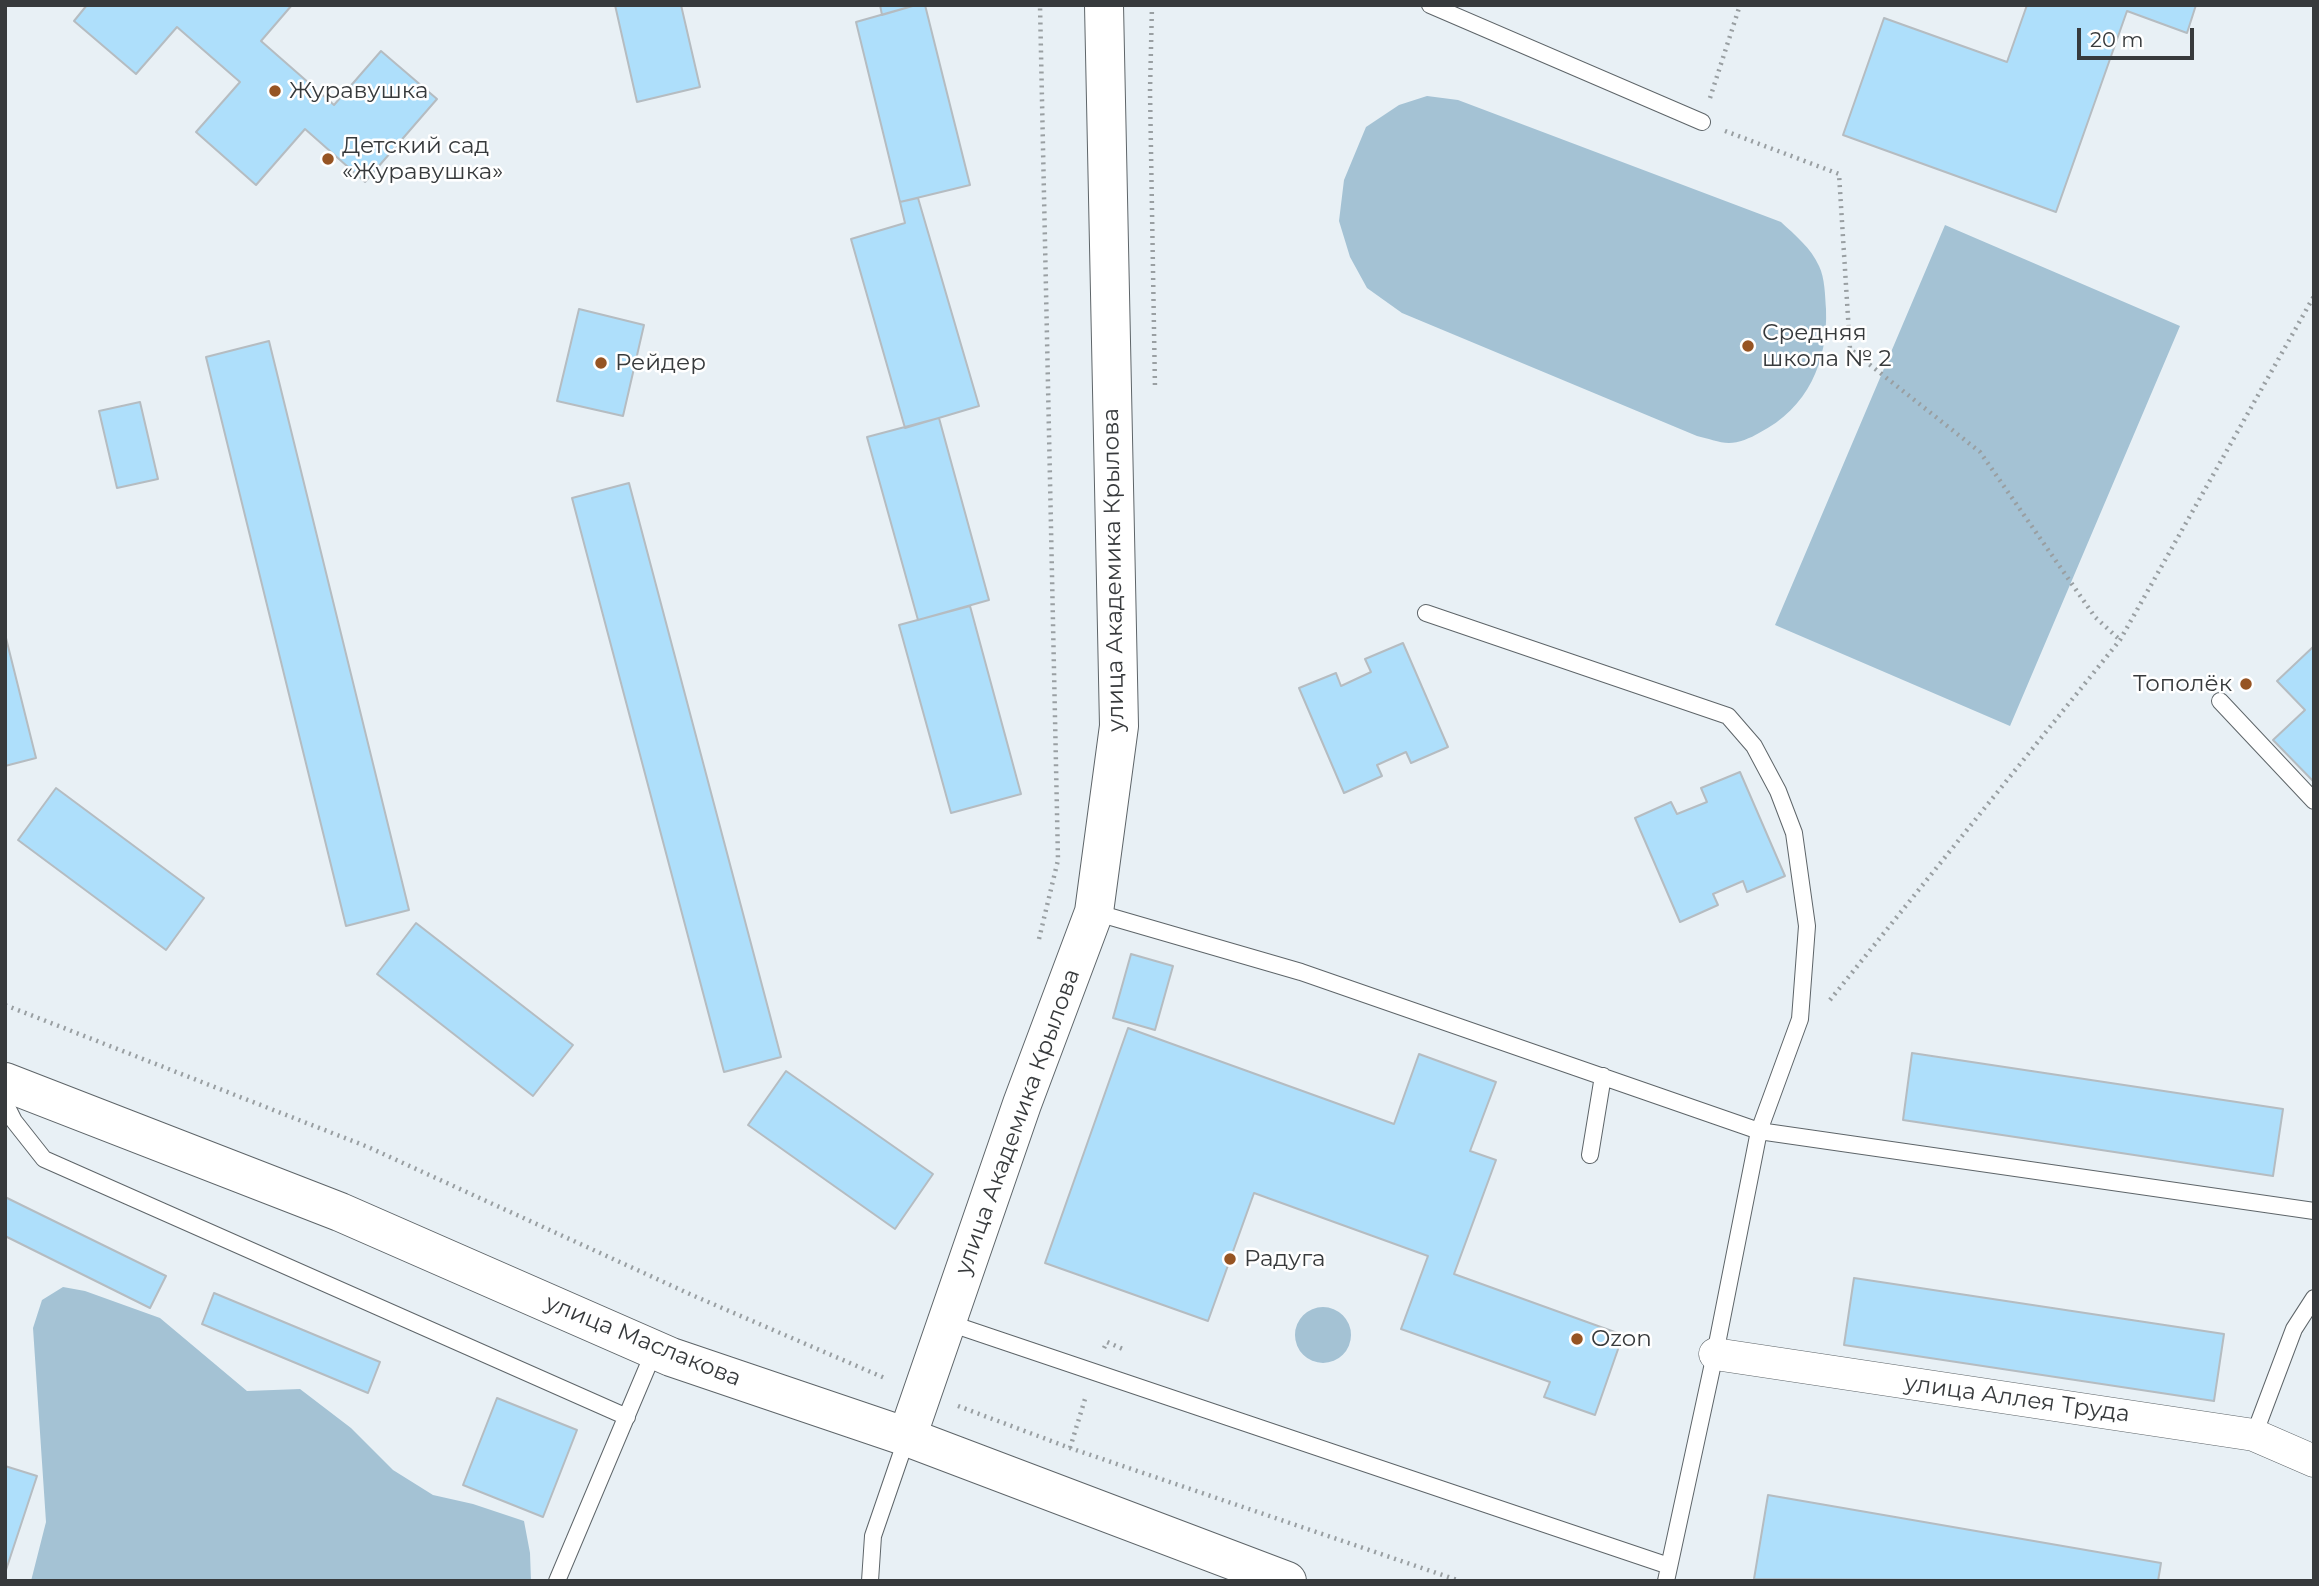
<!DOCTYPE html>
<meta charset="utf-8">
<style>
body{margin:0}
#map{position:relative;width:2319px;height:1586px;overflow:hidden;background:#e8f0f5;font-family:Montserrat,sans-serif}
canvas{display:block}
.frame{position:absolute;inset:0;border:7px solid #373a3c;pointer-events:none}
.scale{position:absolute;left:2077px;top:28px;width:117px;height:32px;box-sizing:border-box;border:4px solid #373a3c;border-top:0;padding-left:9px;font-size:21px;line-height:24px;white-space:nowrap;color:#373a3c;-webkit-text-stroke:5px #fff;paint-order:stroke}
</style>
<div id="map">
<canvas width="2319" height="1586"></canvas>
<div class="frame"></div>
<div class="scale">20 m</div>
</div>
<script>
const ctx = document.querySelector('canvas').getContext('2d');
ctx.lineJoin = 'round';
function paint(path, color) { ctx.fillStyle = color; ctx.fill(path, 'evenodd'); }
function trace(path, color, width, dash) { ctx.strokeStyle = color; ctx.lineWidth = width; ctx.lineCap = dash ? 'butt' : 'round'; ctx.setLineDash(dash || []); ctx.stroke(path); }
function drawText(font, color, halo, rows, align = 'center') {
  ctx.font = font + ' Montserrat,sans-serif'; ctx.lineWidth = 5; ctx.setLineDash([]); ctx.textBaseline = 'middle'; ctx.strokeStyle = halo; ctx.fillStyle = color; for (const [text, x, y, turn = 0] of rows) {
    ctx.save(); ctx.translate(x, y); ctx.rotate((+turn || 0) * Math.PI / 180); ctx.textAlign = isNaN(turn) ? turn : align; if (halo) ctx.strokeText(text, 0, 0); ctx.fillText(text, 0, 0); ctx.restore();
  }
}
paint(new Path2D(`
 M1427,96L1458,100L1781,222C1795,235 1811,248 1819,266C1825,278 1825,296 1826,309C1828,362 1808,408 1759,433C1751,438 1738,443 1729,443C1719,443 1707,438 1697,436L1402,313L1367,288L1350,257L1339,221L1344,180L1366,127L1399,105Z
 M1945,225L2180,326L2010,726L1775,625Z
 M63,1287L85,1291L160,1318L247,1391L300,1389L351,1428L393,1470L433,1495L473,1504L524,1521L530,1553L531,1581H31L46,1522L33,1328L42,1300Z
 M1295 1335a28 28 0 1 1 56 0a28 28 0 1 1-56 0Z`), '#a4c2d4');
const building = new Path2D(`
 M87,5H292L261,41L334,105L381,51L437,99L365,182L305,129L256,185L196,132L240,82L177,27L136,74L74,21Z
 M615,5H681L700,87L637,102Z
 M880,5H916L882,15Z
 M916,5H925L970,185L900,202L856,22Z
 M2027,5H2196L2187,33L2127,11L2056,212L1843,135L1884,18L2007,62Z
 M918,198L979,406L905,428L851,239L905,223L900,202Z
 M579,309L644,325L623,416L557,401Z
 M269,341L409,910L346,926L206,357Z
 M140,402L158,479L117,488L99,411Z
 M939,418L989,600L918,620L867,437Z
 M629,483L781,1057L724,1072L572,498Z
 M970,606L1021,794L951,813L899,625Z
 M5,634L36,758L5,766Z
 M1403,643L1448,747L1411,763L1406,752L1377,765L1382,776L1344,793L1299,688L1336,673L1341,686L1371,672L1365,659Z
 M2314,646V782L2273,740L2305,710L2277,681Z
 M1740,772L1785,876L1747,892L1743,881L1713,894L1718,905L1680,922L1635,818L1671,802L1677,814L1707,802L1701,788Z
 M56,788L204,898L166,950L18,840Z
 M416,923L573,1045L533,1096L377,974Z
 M1131,954L1173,966L1155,1030L1113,1018Z
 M1128,1028L1394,1124L1419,1054L1496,1082L1470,1151L1496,1160L1454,1274L1623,1335L1595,1415L1544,1397L1550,1382L1401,1329L1428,1256L1254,1193L1208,1321L1045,1263Z
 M1912,1053L2283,1109L2273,1176L1903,1120Z
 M786,1071L933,1174L895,1229L748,1125Z
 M5,1197L166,1276L150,1308L5,1236Z
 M1854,1278L2224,1334L2214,1401L1844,1345Z
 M214,1293L380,1362L368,1393L202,1324Z
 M497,1398L577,1430L543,1517L463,1485Z
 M5,1466L37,1476L5,1573Z
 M1768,1495L2161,1563L2158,1581L1754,1579Z`);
paint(building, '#aedffb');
trace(building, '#b5bcc1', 2);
const service = new Path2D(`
 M1430,5L1702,122
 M1426,613L1728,716L1754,746L1778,791L1794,833L1807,926L1800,1019L1759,1131L1715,1354L1666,1581
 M2220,701L2314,801
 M1094,912L1301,972L1759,1131L2314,1211
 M5,1103L14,1121L44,1159L627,1417
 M1590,1155L1603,1076
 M946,1322L1669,1566
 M2254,1435L2294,1329L2314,1298
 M557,1581L655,1349
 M870,1581L873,1536L907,1437`);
const minor = new Path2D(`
 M1715,1354L2254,1435L2314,1461`);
const tertiary = new Path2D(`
 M5,1082L340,1212L671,1357L907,1437L1287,1581
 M907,1437L1022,1104L1094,912L1119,726L1104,5`);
trace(service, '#5e6569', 18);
trace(minor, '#5e6569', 33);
trace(tertiary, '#5e6569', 40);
trace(new Path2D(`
 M1152,5L1150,91L1155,389
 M1710,98L1740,5
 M1725,131L1839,174L1850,349L1980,452L2095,617L2120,640
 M1039,939L1058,860L1040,5
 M1830,1000L2120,640L2314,296
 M5,1005L368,1147L692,1295L887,1379
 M1104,1348L1107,1342L1125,1350
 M958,1406L1070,1448L1460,1581
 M1070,1448L1085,1399`), '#999fa2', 4.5, [2, 5]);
trace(service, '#fff', 16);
trace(minor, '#fff', 32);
trace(tertiary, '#fff', 38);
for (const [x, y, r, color] of [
 [275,91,7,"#965423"],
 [328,159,7,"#965423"],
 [1748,346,7,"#965423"],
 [601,363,7,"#965423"],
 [2246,684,7,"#965423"],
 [1230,1259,7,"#965423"],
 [1577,1339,7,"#965423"]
]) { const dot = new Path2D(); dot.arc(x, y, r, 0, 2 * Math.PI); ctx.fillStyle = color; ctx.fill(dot); trace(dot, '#fff', 2.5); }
drawText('23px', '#373a3c', '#fff', [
 ["Журавушка",289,91],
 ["Детский сад",342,146],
 ["«Журавушка»",342,172],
 ["Средняя",1762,333],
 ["школа № 2",1762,359],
 ["Рейдер",615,363],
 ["Тополёк",2232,684,"right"],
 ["Радуга",1244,1259],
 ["Ozon",1591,1339]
], 'left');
drawText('23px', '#373a3c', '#fff', [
 ["улица Академика Крылова",1114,570,-91],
 ["улица Академика Крылова",1018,1122,-70],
 ["улица Маслакова",643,1341,22],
 ["улица Аллея Труда",2017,1399,8]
]);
</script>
